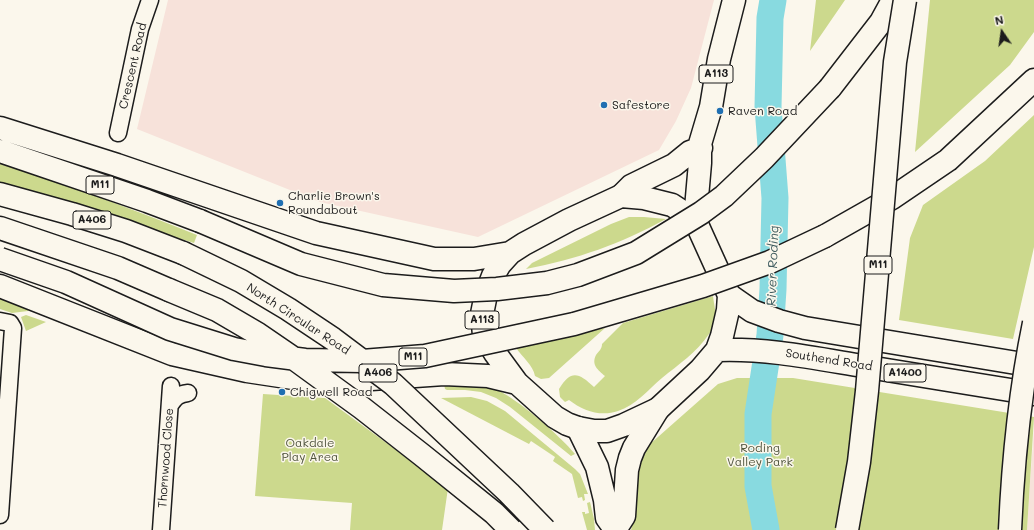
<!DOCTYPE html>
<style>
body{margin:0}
#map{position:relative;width:1034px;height:530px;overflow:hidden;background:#fbf7ec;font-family:Mali,sans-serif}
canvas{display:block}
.north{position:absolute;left:982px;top:12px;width:40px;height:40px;-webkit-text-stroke:3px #fbf7ec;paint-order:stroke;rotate:347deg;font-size:11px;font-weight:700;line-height:16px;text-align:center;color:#1c1c1c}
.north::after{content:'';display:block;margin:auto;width:14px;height:18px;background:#1c1c1c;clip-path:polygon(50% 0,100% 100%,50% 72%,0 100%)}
</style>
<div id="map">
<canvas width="1034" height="530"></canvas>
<div class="north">N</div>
</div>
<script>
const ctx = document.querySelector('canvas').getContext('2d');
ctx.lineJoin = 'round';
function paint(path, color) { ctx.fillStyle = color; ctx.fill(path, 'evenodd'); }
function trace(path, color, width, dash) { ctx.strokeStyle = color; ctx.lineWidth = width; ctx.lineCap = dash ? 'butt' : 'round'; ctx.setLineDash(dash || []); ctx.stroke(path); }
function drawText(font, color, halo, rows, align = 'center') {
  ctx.font = font + ' Mali,sans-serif'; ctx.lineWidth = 3; ctx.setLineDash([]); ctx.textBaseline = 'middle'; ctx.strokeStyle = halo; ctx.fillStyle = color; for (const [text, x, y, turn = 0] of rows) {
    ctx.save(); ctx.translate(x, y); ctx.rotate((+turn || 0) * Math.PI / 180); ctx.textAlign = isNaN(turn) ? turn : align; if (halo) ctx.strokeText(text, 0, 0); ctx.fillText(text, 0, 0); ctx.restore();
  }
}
paint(new Path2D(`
 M168,0H714L691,88L676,121L659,150L478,237L320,202L137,129Z
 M1034,430V530H1027L1030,482Z`), '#f7e2da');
paint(new Path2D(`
 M816,0H845L810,51Z
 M930,0H1034V32L1010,65L915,152Z
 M1034,115V247L1013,339L899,320L910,238L923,205L985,161Z
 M0,164C67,184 132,209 197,235L194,243L0,183Z
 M629,217H644L666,219C620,244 578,259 526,269L532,263L611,224Z
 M0,294L29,304L28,311L12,313L0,309Z
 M713,296C714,305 717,315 715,323C714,327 711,332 709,334C697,352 678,365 662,378C649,389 635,406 618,411C601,417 583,411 569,400L565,402L560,397L559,389C571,369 579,373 594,387L605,376C598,370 591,365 596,355C599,351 602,349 602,344L623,323Z
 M26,315L46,322L26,331L21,317Z
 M605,328L549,378L541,379L535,376C533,365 523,358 516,348Z
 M737,378H793L1034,417L1027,530H631L633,522L638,467L650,444L718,384Z
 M444,384C458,384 474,384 487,386C507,389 562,437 575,454L571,456L510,407L496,398L481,392L465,390H447L445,389Z
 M263,394L325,398L448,488L442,530H350L352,503L255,496Z
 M471,397L487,401L505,411L575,469L580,474L588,494H584L585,500L583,501L582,497L578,498L572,474L553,461L555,457L531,441L529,444L441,398Z
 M590,502L594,519L595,530H587L582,512H585V514L589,513L587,503Z`), '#ccd98d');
trace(new Path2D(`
 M766,530L758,486V414L770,335L773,289L775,198L768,107L770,18L773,0`), '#88dae0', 27);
const street = new Path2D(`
 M118,133L140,29L150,0
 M0,321L10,323L13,328L0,515
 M170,405C175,398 178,394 188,393
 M161,530L171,386`);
const primary = new Path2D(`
 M621,196L631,186L674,165L690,152L701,148
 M695,220L700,163V144L711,107L719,59L734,0
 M578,428L597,467L605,500L607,518L615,529
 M615,530L624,516L627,470L630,458L634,448L658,409`);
const highway = new Path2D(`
 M830,88L881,22L893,0
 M0,128L117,165L316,233L434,259H474L510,253
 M0,151L147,201L200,221
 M0,194L72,214L126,231L183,253
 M621,196L644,198L672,205L695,220L729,295L728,310L722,336L717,350L700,370L658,409L624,425L607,431H594L578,428L567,424L555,417L517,383L495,353L484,335L482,314L486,294L493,276L500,264L510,253L524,244L569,220Z
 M0,228L118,268L169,290
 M825,236L892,198L948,160L1034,80
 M0,286L172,354L247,371L313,381H342L444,374L488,376L517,383
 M729,295L752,311L779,321L805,328L1034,366
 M717,350C766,348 814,358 862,366C920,375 977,385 1034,394`);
trace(street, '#1c1c1c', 19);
trace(primary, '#1c1c1c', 25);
trace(highway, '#1c1c1c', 25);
trace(street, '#fbf7ec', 16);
trace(primary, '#fbf7ec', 22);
trace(highway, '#fbf7ec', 22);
const highwayBridge = new Path2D(`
 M200,221L301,264L383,285L454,291L497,289L547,283L578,275L636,253L701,213L724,196L764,158L830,88
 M183,253L241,281L288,309L333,339L393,384L509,493L545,530
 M0,259L66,282L170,329L234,349L266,355L305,360L362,361L425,356L574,324L703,286L770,262L825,236
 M169,290L217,310L258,334L296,360L362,408L422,455L494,513L511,530
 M847,530L859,462L867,391L895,62L905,0
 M1010,530C1013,461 1020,391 1034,323`);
trace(highwayBridge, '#1c1c1c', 25, []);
trace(highwayBridge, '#fbf7ec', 22);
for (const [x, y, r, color] of [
 [604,105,4,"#1f6fb2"],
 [720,111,4,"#1f6fb2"],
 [280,203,4,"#1f6fb2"],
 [282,392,4,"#1f6fb2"]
]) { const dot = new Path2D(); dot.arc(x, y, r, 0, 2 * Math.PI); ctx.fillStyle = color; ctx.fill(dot); trace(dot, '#fbf7ec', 1.5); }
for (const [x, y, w] of [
 [716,74,34],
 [100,185,28],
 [92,220,38],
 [878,265,28],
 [482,320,34],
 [413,357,28],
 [378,373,38],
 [905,373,42]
]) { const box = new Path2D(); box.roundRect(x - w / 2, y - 9, w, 18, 3); ctx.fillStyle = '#fbf7ec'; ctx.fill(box); trace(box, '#1c1c1c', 1); }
drawText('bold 11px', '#1c1c1c', null, [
 ["A113",716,74],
 ["M11",100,185],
 ["A406",92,220],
 ["M11",878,265],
 ["A113",482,320],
 ["M11",413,357],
 ["A406",378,373],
 ["A1400",905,373]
]);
drawText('12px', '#1c1c1c', '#fbf7ec', [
 ["Crescent Road",133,66,-77],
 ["North Circular Road",298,319,33],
 ["Southend Road",829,360,9],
 ["Thornwood Close",166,458,-86]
]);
drawText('12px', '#1c1c1c', '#fbf7ec', [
 ["Safestore",612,105],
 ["Raven Road",728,111],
 ["Charlie Brown's",288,196],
 ["Roundabout",288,210],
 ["Chigwell Road",290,392]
], 'left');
drawText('12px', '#51553e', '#fbf7ec', [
 ["Oakdale",310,443],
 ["Play Area",310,457],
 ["Roding",760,448],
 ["Valley Park",760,462]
]);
drawText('italic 13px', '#425e61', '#fbf7ec', [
 ["River Roding",773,266,-88]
]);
</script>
